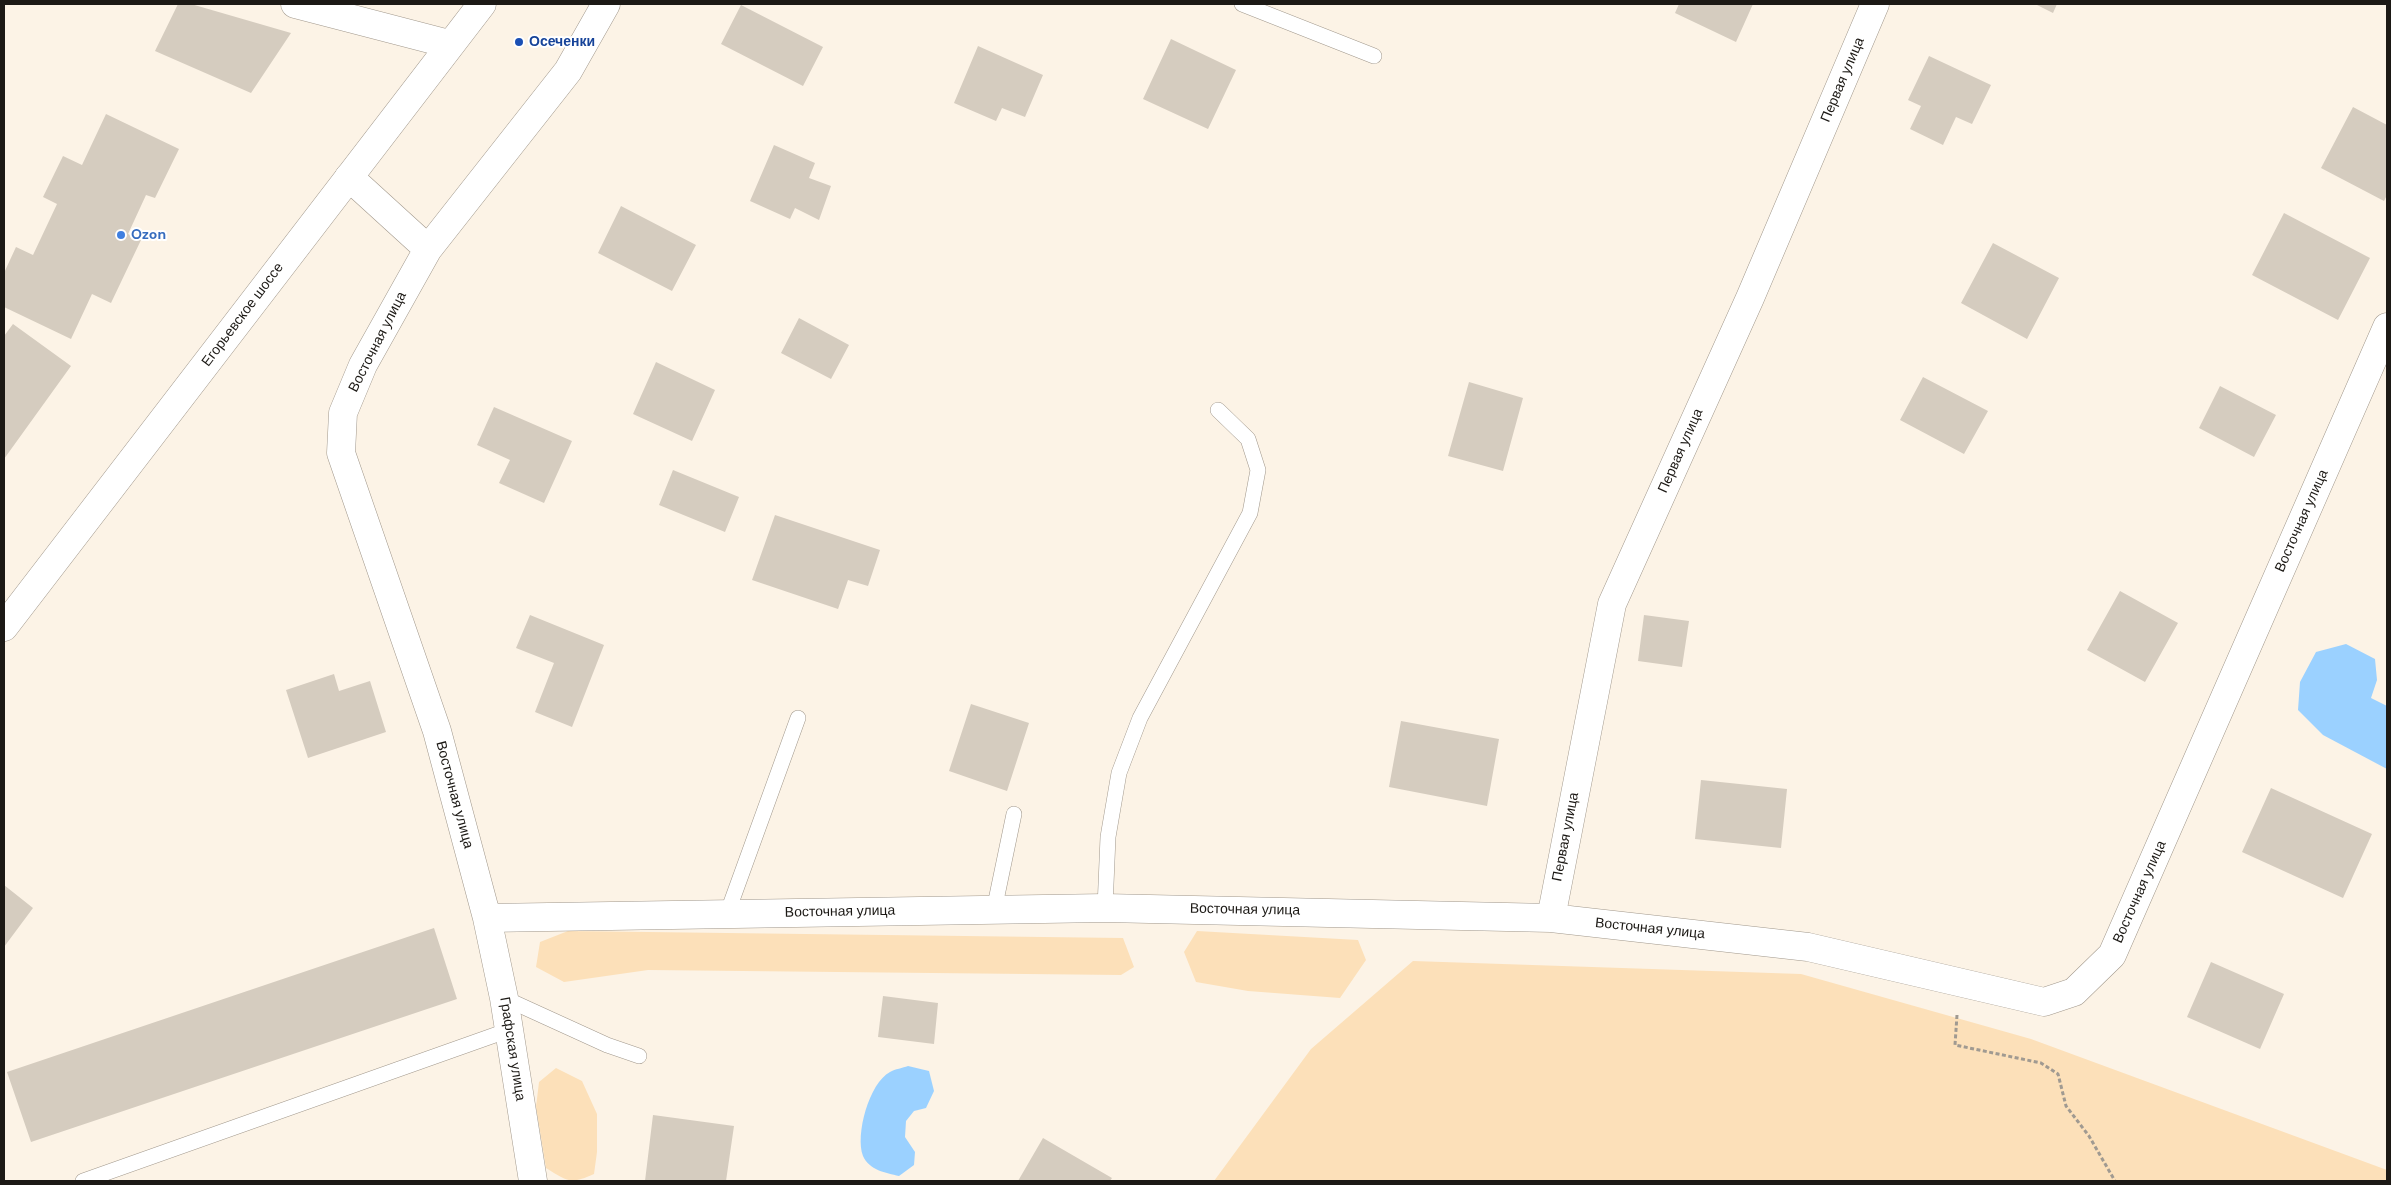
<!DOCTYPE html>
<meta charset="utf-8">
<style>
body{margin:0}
#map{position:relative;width:2391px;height:1185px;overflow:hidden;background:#fcf3e6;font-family:"DM Sans",sans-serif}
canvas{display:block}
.frame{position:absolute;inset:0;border:5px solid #1c1915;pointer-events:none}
</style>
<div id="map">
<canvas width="2391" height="1185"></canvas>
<div class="frame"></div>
</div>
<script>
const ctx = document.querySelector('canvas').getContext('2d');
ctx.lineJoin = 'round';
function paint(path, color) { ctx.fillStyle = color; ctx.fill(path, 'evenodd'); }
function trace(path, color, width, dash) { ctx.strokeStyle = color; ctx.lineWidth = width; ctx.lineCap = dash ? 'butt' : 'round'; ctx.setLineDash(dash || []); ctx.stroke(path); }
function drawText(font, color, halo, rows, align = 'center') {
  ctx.font = font + ' "DM Sans",sans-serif'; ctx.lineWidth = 4; ctx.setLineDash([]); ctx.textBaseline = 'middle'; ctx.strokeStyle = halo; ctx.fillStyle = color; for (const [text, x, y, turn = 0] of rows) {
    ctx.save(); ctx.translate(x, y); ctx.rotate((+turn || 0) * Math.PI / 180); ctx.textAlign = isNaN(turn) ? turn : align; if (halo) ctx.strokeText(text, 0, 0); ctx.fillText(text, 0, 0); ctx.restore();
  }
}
paint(new Path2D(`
 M568,931L1123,938L1134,967L1121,975L648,970L564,982L536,967L540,942Z
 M1197,931L1358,940L1366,960L1340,998L1248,991L1196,982L1184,952Z
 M1413,961L1801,974L2031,1039L2387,1170V1181H1214L1311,1049Z
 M556,1068L582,1081L597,1114V1152L594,1174C570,1185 567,1181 546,1168L536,1107L539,1082Z`), '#fce0b9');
paint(new Path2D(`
 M2346,644L2375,659L2377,680L2371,698L2387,706V769L2323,735L2298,710L2300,682L2316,652Z
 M908,1066L929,1071L934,1091L926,1108L914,1111L906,1121L905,1137L915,1152L914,1165L899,1176C886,1173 869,1170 863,1156C855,1135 869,1083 890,1072C895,1069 903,1068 908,1066Z`), '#9bd1ff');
paint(new Path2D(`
 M178,4H191L291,33L251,93L155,51Z
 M1679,4H1753L1736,42L1675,13Z
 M2035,4H2057L2053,13Z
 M741,5L823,47L803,86L721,44Z
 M1171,39L1236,70L1208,129L1143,99Z
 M978,46L1043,75L1025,117L1002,108L996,121L954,103Z
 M1929,56L1991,85L1972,124L1956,117L1943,145L1910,129L1921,106L1908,100Z
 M2353,107L2387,125V195L2384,201L2321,168Z
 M106,114L179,149L155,198L146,195L128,234L141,240L111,303L92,294L71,339L4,307V273L16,247L33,255L57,204L43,197L63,156L82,165Z
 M774,145L815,163L809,178L831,186L819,220L795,208L790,219L750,201Z
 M621,206L696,245L672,291L598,253Z
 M2284,213L2370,258L2338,320L2252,275Z
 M1993,243L2059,278L2027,339L1961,303Z
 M799,318L849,345L831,379L781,353Z
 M13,324L71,366L4,459V336Z
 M656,362L715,390L692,441L633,414Z
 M1923,377L1988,411L1964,454L1900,420Z
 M1469,382L1523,398L1503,471L1448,456Z
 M2220,386L2276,415L2254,457L2199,428Z
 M494,407L572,441L544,503L499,483L510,460L477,445Z
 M673,470L739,497L725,532L659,505Z
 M775,515L880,550L868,586L848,580L838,609L752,580Z
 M2120,591L2178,623L2145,682L2087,650Z
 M530,615L604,645L572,727L535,712L554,663L516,648Z
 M1644,615L1689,621L1682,667L1638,661Z
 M334,674L339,691L370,681L386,732L308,758L286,690Z
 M971,704L1029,723L1007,791L949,771Z
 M1401,721L1499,739L1487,806L1389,787Z
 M1701,780L1787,789L1781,848L1695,839Z
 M2271,788L2372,834L2343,898L2242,852Z
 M4,885L33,908L4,947Z
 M434,928L457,999L31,1142L7,1072Z
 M2211,962L2284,994L2260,1049L2187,1017Z
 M883,996L938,1003L934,1044L878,1037Z
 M653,1115L734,1126L726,1181H645Z
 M1043,1138L1112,1178L1110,1181H1018Z`), '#d5ccbf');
const service = new Path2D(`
 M1242,4L1374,56
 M1105,908L1108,837L1119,773L1140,718L1250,513L1258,470L1248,439L1218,410
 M994,910L1014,814
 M727,914L798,718
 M504,998L607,1045L639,1056
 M83,1181L509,1030`);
const minor = new Path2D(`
 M295,4L449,44
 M349,177L428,249L363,365L343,413L341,453L437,731L487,918L504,998L533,1181
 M428,249L568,71L606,4
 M487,918L1105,908L1551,918L1808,947L2044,1002L2074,992L2112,955L2387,327
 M1551,918L1612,604L1750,298L1875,4`);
const primary = new Path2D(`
 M4,627L482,4`);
trace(service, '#a1988c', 16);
trace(minor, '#a1988c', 29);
trace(primary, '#a1988c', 29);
trace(new Path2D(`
 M1957,1015L1955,1045L2041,1063L2058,1074L2066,1106L2089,1136L2115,1181`), '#a09a91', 3, [4, 2.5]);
trace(service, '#fff', 15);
trace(minor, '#fff', 28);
trace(primary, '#fff', 28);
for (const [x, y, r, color] of [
 [519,42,5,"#1a4fb4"],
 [121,235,5,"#3f7fe0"]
]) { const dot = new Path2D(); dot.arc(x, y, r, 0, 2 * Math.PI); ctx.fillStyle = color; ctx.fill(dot); trace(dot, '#fff', 2); }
drawText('bold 14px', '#164399', '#fff', [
 ["Осеченки",529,42]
], 'left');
drawText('14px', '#1c1915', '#fff', [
 ["Первая улица",1843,80,-67],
 ["Егорьевское шоссе",243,315,-53],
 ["Восточная улица",378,342,-63],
 ["Первая улица",1681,451,-66],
 ["Восточная улица",2302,521,-66],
 ["Восточная улица",454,795,75],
 ["Первая улица",1566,837,-79],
 ["Восточная улица",2140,892,-66],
 ["Восточная улица",1245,910,1],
 ["Восточная улица",840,912,-1],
 ["Восточная улица",1650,929,6],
 ["Графская улица",512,1049,81]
]);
drawText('bold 14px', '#366cbe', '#fff', [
 ["Ozon",131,235]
], 'left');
</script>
